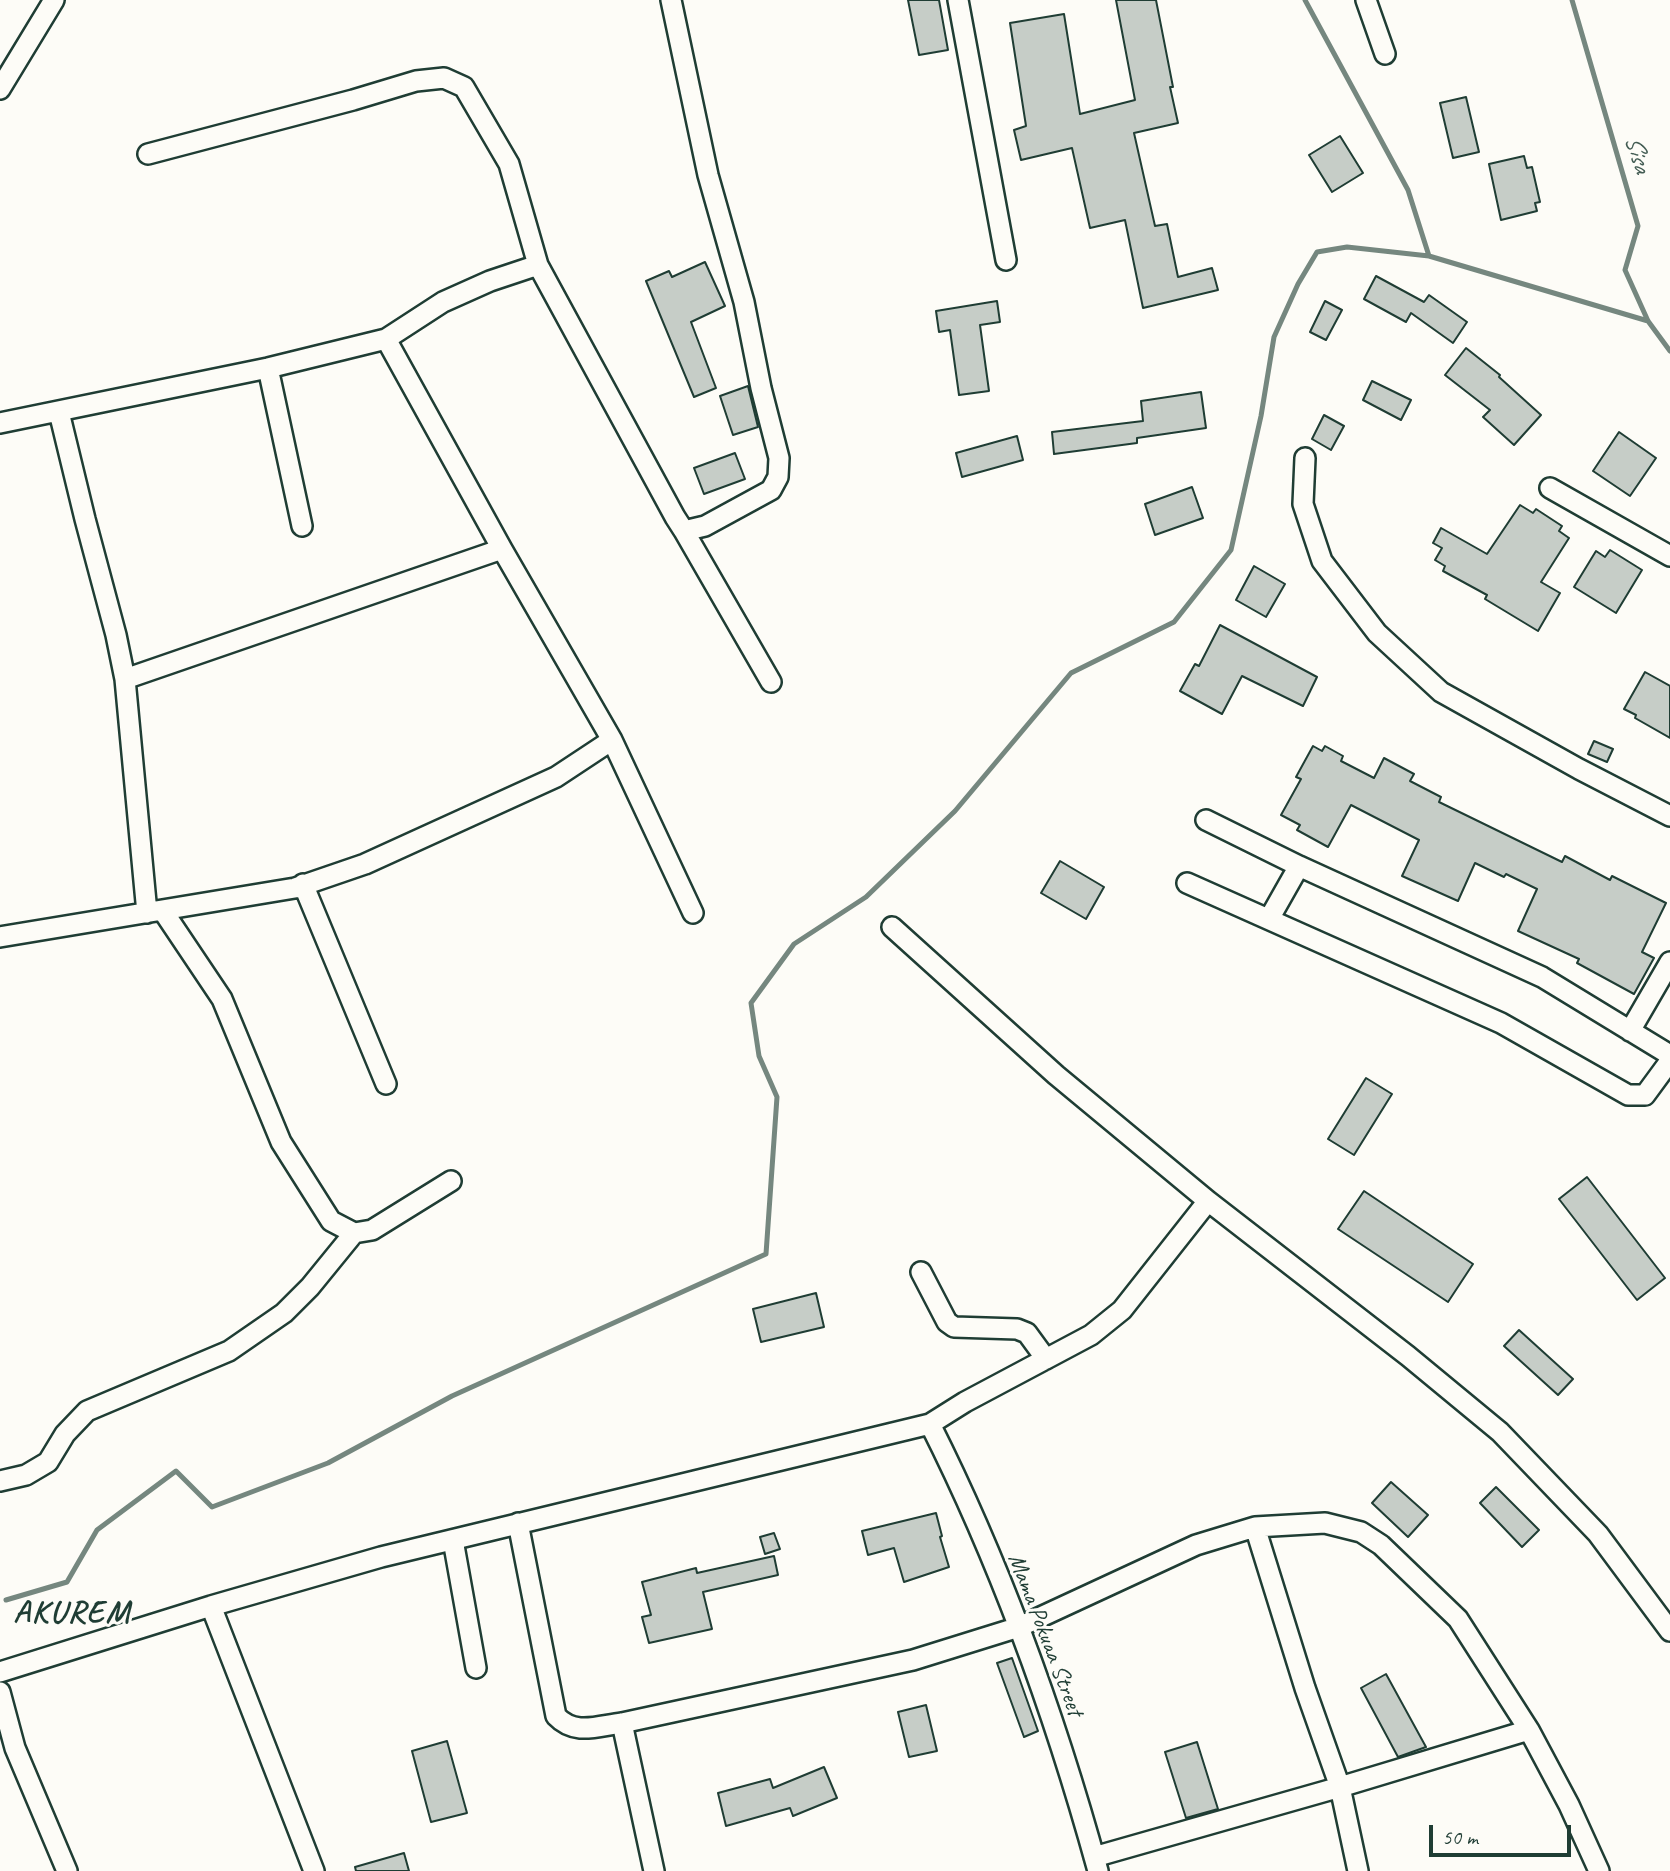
<!DOCTYPE html>
<style>
body{margin:0}
#map{position:relative;width:1670px;height:1871px;overflow:hidden;background:#fdfcf7;font-family:Caveat,sans-serif}
canvas{display:block}
.scale{position:absolute;left:1429px;top:1825px;width:142px;height:32px;box-sizing:border-box;border:4px solid #1f3d34;border-top:0;padding-left:9px;font-size:21px;line-height:24px;white-space:nowrap;color:#1f3d34;-webkit-text-stroke:5px #fdfcf7;paint-order:stroke}
</style>
<div id="map">
<canvas width="1670" height="1871"></canvas>
<div class="scale">50 m</div>
</div>
<script>
const ctx = document.querySelector('canvas').getContext('2d');
ctx.lineJoin = 'round';
function trace(path, color, width, dash) { ctx.strokeStyle = color; ctx.lineWidth = width; ctx.lineCap = dash ? 'butt' : 'round'; ctx.setLineDash(dash || []); ctx.stroke(path); }
function paint(path, color) { ctx.fillStyle = color; ctx.fill(path, 'evenodd'); }
function drawText(font, color, halo, rows, align = 'center') {
  ctx.font = font + ' Caveat,sans-serif'; ctx.lineWidth = 6; ctx.setLineDash([]); ctx.textBaseline = 'middle'; ctx.strokeStyle = halo; ctx.fillStyle = color; for (const [text, x, y, turn = 0] of rows) {
    ctx.save(); ctx.translate(x, y); ctx.rotate((+turn || 0) * Math.PI / 180); ctx.textAlign = isNaN(turn) ? turn : align; if (halo) ctx.strokeText(text, 0, 0); ctx.fillText(text, 0, 0); ctx.restore();
  }
}
trace(new Path2D(`
 M1305,0L1408,190L1429,256
 M1572,0L1638,226L1625,270L1648,321L1670,351
 M6,1600L67,1582L97,1530L176,1471L212,1507L328,1463L452,1396L766,1254L777,1097L759,1056L751,1003L794,944L866,897L955,811L1071,673L1174,622L1231,550L1261,416L1274,337L1298,284L1317,252L1347,247L1429,256L1648,321`), '#75877f', 5);
const building = new Path2D(`
 M908,0H939L948,50L919,55Z
 M1116,0H1156L1173,87H1170L1178,123L1134,133L1155,226L1167,224L1178,277L1212,268L1218,290L1143,308L1125,220L1090,228L1072,148L1021,160L1014,130L1026,126L1010,23L1064,14L1080,114L1135,100Z
 M1466,97L1479,152L1453,158L1440,103Z
 M1340,136L1363,173L1332,192L1309,155Z
 M1524,156L1527,168L1532,167L1540,202L1535,203L1537,211L1501,220L1489,164Z
 M705,262L725,306L691,322L716,388L694,397L646,281L669,271L672,277Z
 M1376,276L1424,302L1429,295L1467,322L1453,343L1411,313L1406,322L1364,299Z
 M997,301L1000,322L980,325L989,391L959,395L950,330L939,332L936,311Z
 M1325,301L1342,310L1326,340L1310,332Z
 M1466,348L1500,375L1499,377L1541,415L1514,445L1483,417L1490,410L1445,375Z
 M1372,381L1411,400L1401,420L1363,400Z
 M748,386L758,427L733,435L720,396Z
 M1201,392L1206,428L1137,438V443L1054,454L1052,432L1143,421L1141,401Z
 M1324,415L1344,426L1331,450L1312,439Z
 M1619,432L1656,458L1630,496L1593,471Z
 M1017,436L1023,460L962,477L956,453Z
 M735,453L745,479L704,494L694,468Z
 M1192,487L1203,518L1155,535L1145,504Z
 M1520,505L1533,513L1536,509L1562,526L1559,531L1569,538L1541,582L1560,593L1538,631L1485,599L1487,595L1443,571L1445,566L1435,560L1442,548L1433,543L1441,528L1487,554Z
 M1610,550L1642,570L1616,613L1574,587L1596,551L1605,557Z
 M1254,566L1285,584L1266,617L1236,600Z
 M1220,625L1317,677L1303,706L1242,676L1222,714L1180,691L1195,664L1199,666Z
 M1645,672L1670,686V738L1635,718L1636,715L1624,709Z
 M1594,741L1613,749L1607,762L1588,754Z
 M1313,746L1322,751L1325,746L1343,756L1341,761L1374,778L1384,758L1414,774L1410,781L1441,797L1439,802L1562,862L1565,856L1610,880L1612,876L1666,903L1642,952L1654,958L1634,994L1577,963L1579,959L1518,931L1537,889L1506,874L1504,877L1475,863L1458,901L1402,876L1419,840L1351,805L1328,847L1297,830L1300,825L1281,815L1301,779L1296,777Z
 M1060,861L1104,887L1086,919L1041,893Z
 M1366,1078L1392,1094L1354,1155L1328,1139Z
 M1587,1177L1665,1278L1637,1300L1559,1199Z
 M1364,1191L1473,1264L1448,1302L1338,1229Z
 M816,1293L824,1327L761,1342L753,1309Z
 M1519,1330L1573,1379L1558,1395L1504,1346Z
 M1391,1482L1428,1515L1408,1537L1372,1503Z
 M1496,1487L1539,1530L1522,1547L1480,1503Z
 M936,1513L942,1536L940,1537L949,1567L904,1582L894,1548L868,1555L862,1531Z
 M774,1533L780,1549L765,1554L760,1537Z
 M774,1556L778,1575L703,1592L712,1629L649,1643L642,1617L651,1615L642,1582L696,1568L697,1573Z
 M1012,1658L1038,1731L1024,1737L997,1663Z
 M1386,1674L1426,1747L1398,1757L1361,1688Z
 M926,1705L937,1751L909,1757L898,1712Z
 M447,1741L467,1813L431,1822L412,1751Z
 M1197,1742L1218,1809L1186,1818L1165,1752Z
 M824,1767L837,1798L793,1816L790,1808L726,1826L718,1793L770,1779L773,1788Z
 M404,1853L409,1871H356L355,1867Z`);
paint(building, '#c6cdc7');
trace(building, '#1f3d34', 2);
const minor = new Path2D(`
 M958,0L1006,260
 M1366,0L1385,54
 M0,89L54,0
 M148,154L353,100L416,81L444,78L464,87L509,164L538,265L675,517L684,531L705,526L771,490L778,477L779,458L761,388L744,302L708,175L671,0
 M386,339L502,549L612,740L693,913
 M268,368L302,526
 M59,412L85,519L116,635L125,679L147,913
 M0,423L268,368L386,339L443,302L490,281L538,265
 M1305,458L1303,504L1322,561L1377,633L1441,692L1579,769L1670,816
 M1550,488L1670,556
 M684,531L771,682
 M125,679L502,549
 M1206,820L1299,866L1542,977L1670,1055
 M1187,883L1501,1023L1628,1095H1645L1670,1061
 M303,884L386,1084
 M163,911L222,999L281,1142L331,1221L354,1233L372,1230L451,1181
 M1269,919L1299,866
 M892,927L1056,1075L1208,1201L1408,1356L1500,1432L1598,1534L1670,1631
 M0,937L295,888L365,864L556,777L612,740
 M1630,1031L1670,962
 M921,1272L947,1322L954,1327L1017,1329L1027,1333L1046,1359
 M930,1424C1001,1565 1056,1718 1098,1871
 M0,1481L26,1475L48,1462L65,1434L87,1411L229,1351L284,1313L310,1287L354,1233
 M518,1523L556,1716C575,1736 597,1726 622,1723L913,1660L1019,1627L1196,1545L1255,1527L1325,1523L1361,1532L1381,1545L1458,1619L1529,1730L1569,1805L1599,1871
 M1255,1527L1305,1688L1340,1787L1358,1871
 M453,1540L476,1668
 M211,1606L314,1871
 M0,1672L211,1606L381,1557L930,1424L965,1402L1091,1335L1122,1310L1208,1201
 M0,1692L15,1748L67,1871
 M622,1723L654,1871
 M1094,1857L1340,1787L1529,1730`);
trace(minor, '#1f3d34', 24);
trace(minor, '#fdfcf7', 19);
drawText('24px', '#1f3d34', '#fdfcf7', [
 ["Mama Pokuaa Street",1045,1635,69]
]);
drawText('italic 26px', '#435c53', '#fdfcf7', [
 ["Sisa",1637,154,74]
]);
ctx.letterSpacing = '2px';
drawText('bold 32px', '#1f3d34', '#fdfcf7', [
 ["AKUREM",72,1614]
]);
ctx.letterSpacing = '0px';
</script>
